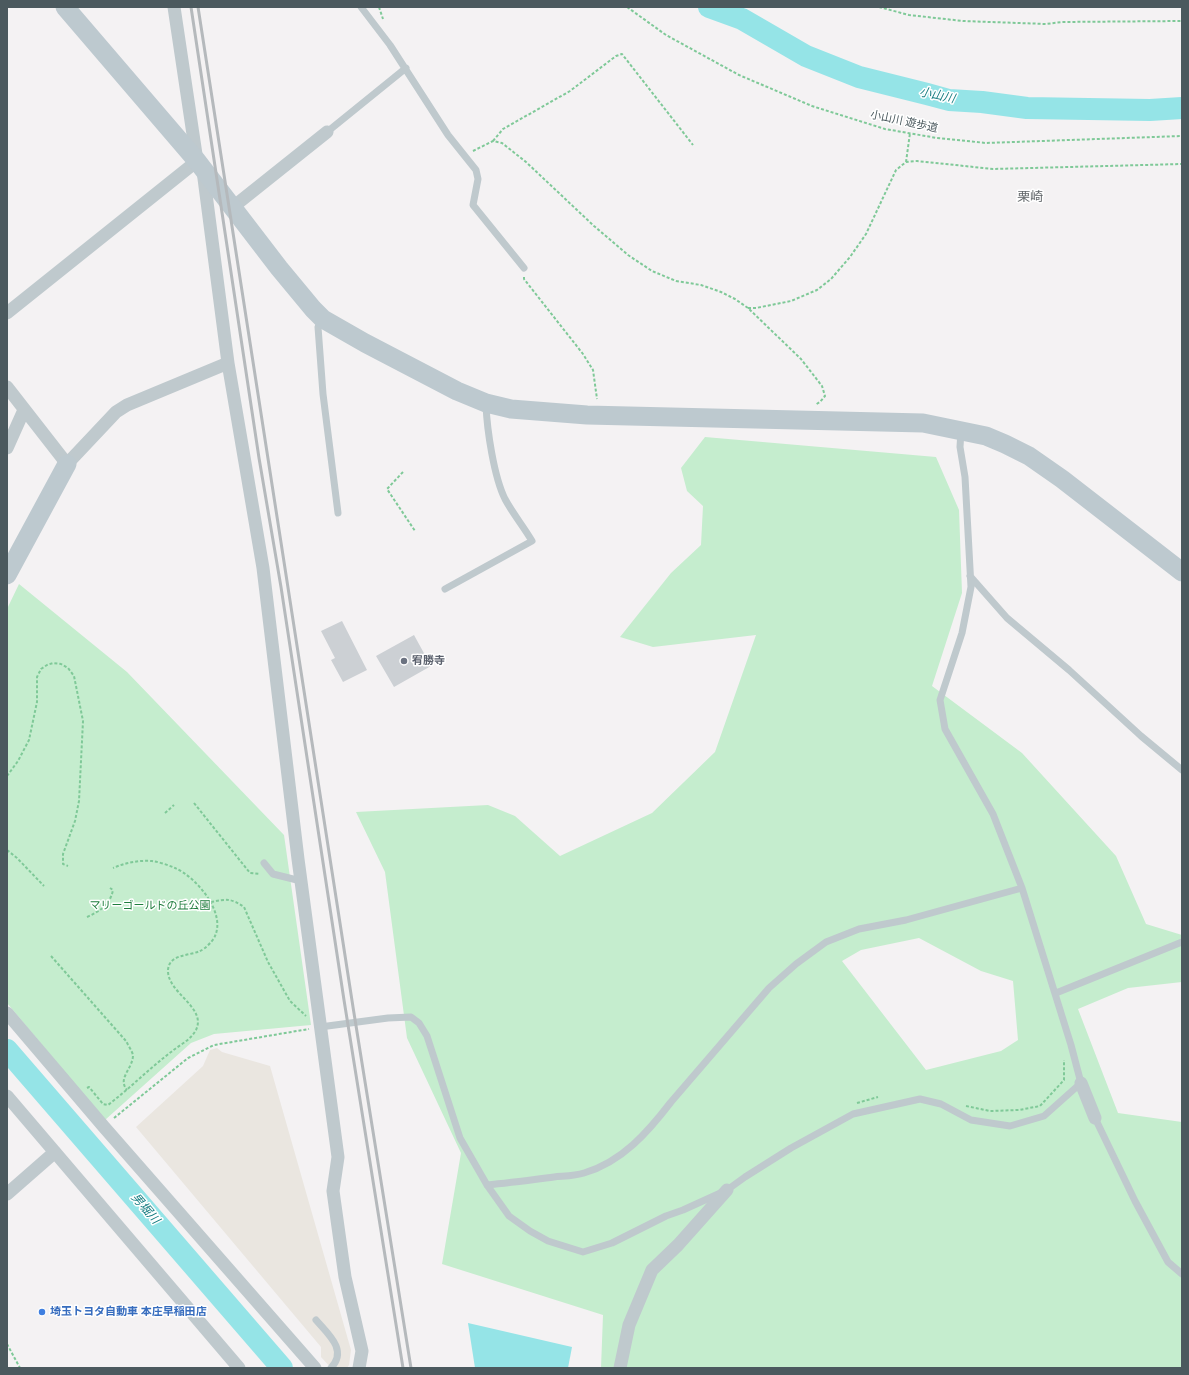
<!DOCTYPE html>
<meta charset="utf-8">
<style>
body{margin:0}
#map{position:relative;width:1189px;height:1375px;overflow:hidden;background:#f4f2f3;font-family:"Varela Round",sans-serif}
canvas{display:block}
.frame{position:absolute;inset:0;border:8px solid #4b595e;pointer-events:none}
</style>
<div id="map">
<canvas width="1189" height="1375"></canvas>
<div class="frame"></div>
</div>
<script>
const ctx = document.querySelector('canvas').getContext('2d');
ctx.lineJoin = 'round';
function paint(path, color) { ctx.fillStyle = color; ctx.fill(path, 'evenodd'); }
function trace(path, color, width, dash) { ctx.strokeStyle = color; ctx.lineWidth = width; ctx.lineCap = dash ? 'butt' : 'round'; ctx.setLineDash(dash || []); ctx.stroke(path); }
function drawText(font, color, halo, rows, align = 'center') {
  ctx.font = font + ' "Varela Round","Noto Sans JP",sans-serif'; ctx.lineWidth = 3; ctx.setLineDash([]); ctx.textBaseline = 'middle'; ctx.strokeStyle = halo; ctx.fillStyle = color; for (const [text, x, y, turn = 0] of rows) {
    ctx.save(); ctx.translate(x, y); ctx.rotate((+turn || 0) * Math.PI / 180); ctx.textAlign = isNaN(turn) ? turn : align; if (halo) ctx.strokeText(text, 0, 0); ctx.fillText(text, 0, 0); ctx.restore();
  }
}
paint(new Path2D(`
 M217,1048L222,1052L270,1066L351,1350L349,1365L347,1368H331L321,1357V1347L136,1127L203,1066L210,1050Z`), '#eae6e0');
paint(new Path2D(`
 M705,437L936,457L959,510L962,593L932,686L1022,753L1116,856L1146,924L1182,935V982L1128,988L1078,1009L1118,1113L1182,1122V1368H601L603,1315L442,1264L461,1153L407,1038L385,872L356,812L488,805L515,816L560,856L652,813L715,752L756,635L653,647L620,637L671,573L701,545L703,506L687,491L681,468ZM919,938L981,971L1013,981L1018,1040L1001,1051L926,1070L842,961L861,950Z
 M19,584L127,672L284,835L311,1025L214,1034L191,1043L105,1120L7,1003V609Z`), '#c5edce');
paint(new Path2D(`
 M468,1323L572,1347L568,1368H475Z`), '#95e4e7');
trace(new Path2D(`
 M709,7L742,19L806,56L859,77L927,94L949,100L982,102L1027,108L1150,110L1182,108
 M7,1050L282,1368`), '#95e4e7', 22);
paint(new Path2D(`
 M342,621L367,670L343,682L331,660L335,658L321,631Z
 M414,635L431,666L394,687L376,656Z`), '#ccd0d4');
trace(new Path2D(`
 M379,7L383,19
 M627,7L666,35L739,75L812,106L885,129L937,138L986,143L1182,136
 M879,7L909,15L963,21L1046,24L1062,22L1182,21
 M493,141L503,129L570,91L616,56L622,54L693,145
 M473,151L493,141L502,143L526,162L594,226L628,255L652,271L676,281L701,285L721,292L735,299L748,308L801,359L822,386L825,396L820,402L815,405
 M906,162L910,133
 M524,277V279L583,354L593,370L597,399
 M748,308H756L791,301L817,290L831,279L850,257L866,234L896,170L906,162L917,161L993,169L1182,164
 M403,472L387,489L415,531
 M7,776L18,761L29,740L37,702V677L41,669L47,665L53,663L61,664L68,668L74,676L83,721L79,801L75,821L63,854V864L68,866
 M194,803L250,873L260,874
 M165,813L174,805
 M7,850L17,858L44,886
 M211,902C226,899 231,898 244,907L268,962L290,1001L306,1016
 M87,917C100,911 110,905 113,890L110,888
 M51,956L126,1041C128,1045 132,1051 133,1055C133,1069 117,1078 127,1090
 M87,1088L89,1087L103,1104L108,1105C130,1088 149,1069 171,1052C179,1045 190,1041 196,1030C207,1007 167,993 168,970C169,954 189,956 200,951C205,949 213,941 215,936C226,912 196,877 175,868C168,865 159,862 152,861C138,860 125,863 113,868
 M857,1103L878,1097
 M966,1106L990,1111L1019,1110L1040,1106L1064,1080V1060
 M114,1118L188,1058L214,1045L309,1029
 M7,1344L20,1368`), '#7fc998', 2, [3, 2]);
trace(new Path2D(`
 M361,7L390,45L448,135L476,170L478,179L473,205L524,268
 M327,132L406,68
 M323,319L318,327L323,394L338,513
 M970,576L1007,618L1069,670L1141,736L1182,770
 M445,589L532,541C524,527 513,514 505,499C494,477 487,430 486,405
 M264,863L273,874L301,881
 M1056,993L1182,942
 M320,1027L388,1018L411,1017L419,1023L427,1036L460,1138L487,1185L509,1216L530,1231L548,1241L583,1252L612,1243L666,1216L683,1210L727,1190L745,1177L791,1148L853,1114L920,1099L941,1104L971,1120L1010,1126L1044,1116L1081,1083L1071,1045L1022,888L993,814L945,729L940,700L962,633L971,587L965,477L960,447L961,431
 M1095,1118L1135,1201L1168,1262L1182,1274
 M487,1185C509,1183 531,1180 554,1177C564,1176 575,1176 584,1173C622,1162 648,1132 671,1102L769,988L796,964L826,942L859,929L906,920L1022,888
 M316,1320C328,1334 348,1350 331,1368`), '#bfc9cd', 7);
trace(new Path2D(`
 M203,171L228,363L263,568L298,859L338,1157L333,1191L345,1277L362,1351L359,1368
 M233,207L327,132
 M7,313L197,161L174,7
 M7,387L67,464L116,412L127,405L228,363
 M7,448L24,410
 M7,1013L104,1127L315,1368
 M1081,1083L1095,1118
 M7,1096L239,1368
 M7,1194L55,1152
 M620,1368L629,1325L652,1270L678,1245L727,1190`), '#bfc9cd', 13);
trace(new Path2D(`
 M65,7L197,161L279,268L313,309L323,319L365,343L457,391L486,403L511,409L587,415L923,423L986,436L1005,444L1029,456L1062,479L1182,572
 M7,575L67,464`), '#bdc9cf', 19);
trace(new Path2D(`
 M191,7L259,458L281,587L344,1000L403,1368
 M198,7L353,1007L411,1368`), '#b5b9bc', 3);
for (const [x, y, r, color] of [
 [404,661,4,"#6b7280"],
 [42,1312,4,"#3f7fe0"]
]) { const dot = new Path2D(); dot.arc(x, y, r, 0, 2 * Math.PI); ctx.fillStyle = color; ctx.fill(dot); trace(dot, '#fff', 1.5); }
drawText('11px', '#4b595e', '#fff', [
 ["小山川 遊歩道",904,122,12]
]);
drawText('bold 11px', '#5b616d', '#fff', [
 ["宥勝寺",412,661]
], 'left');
drawText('11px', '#1f7d3d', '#fff', [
 ["マリーゴールドの丘公園",150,906]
]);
drawText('bold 11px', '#366cbe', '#fff', [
 ["埼玉トヨタ自動車 本庄早稲田店",50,1312]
], 'left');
drawText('italic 12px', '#167d81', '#fff', [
 ["小山川",937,96,12],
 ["男堀川",145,1209,49]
]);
drawText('13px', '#5f6467', '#fff', [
 ["栗崎",1030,198]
]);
</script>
